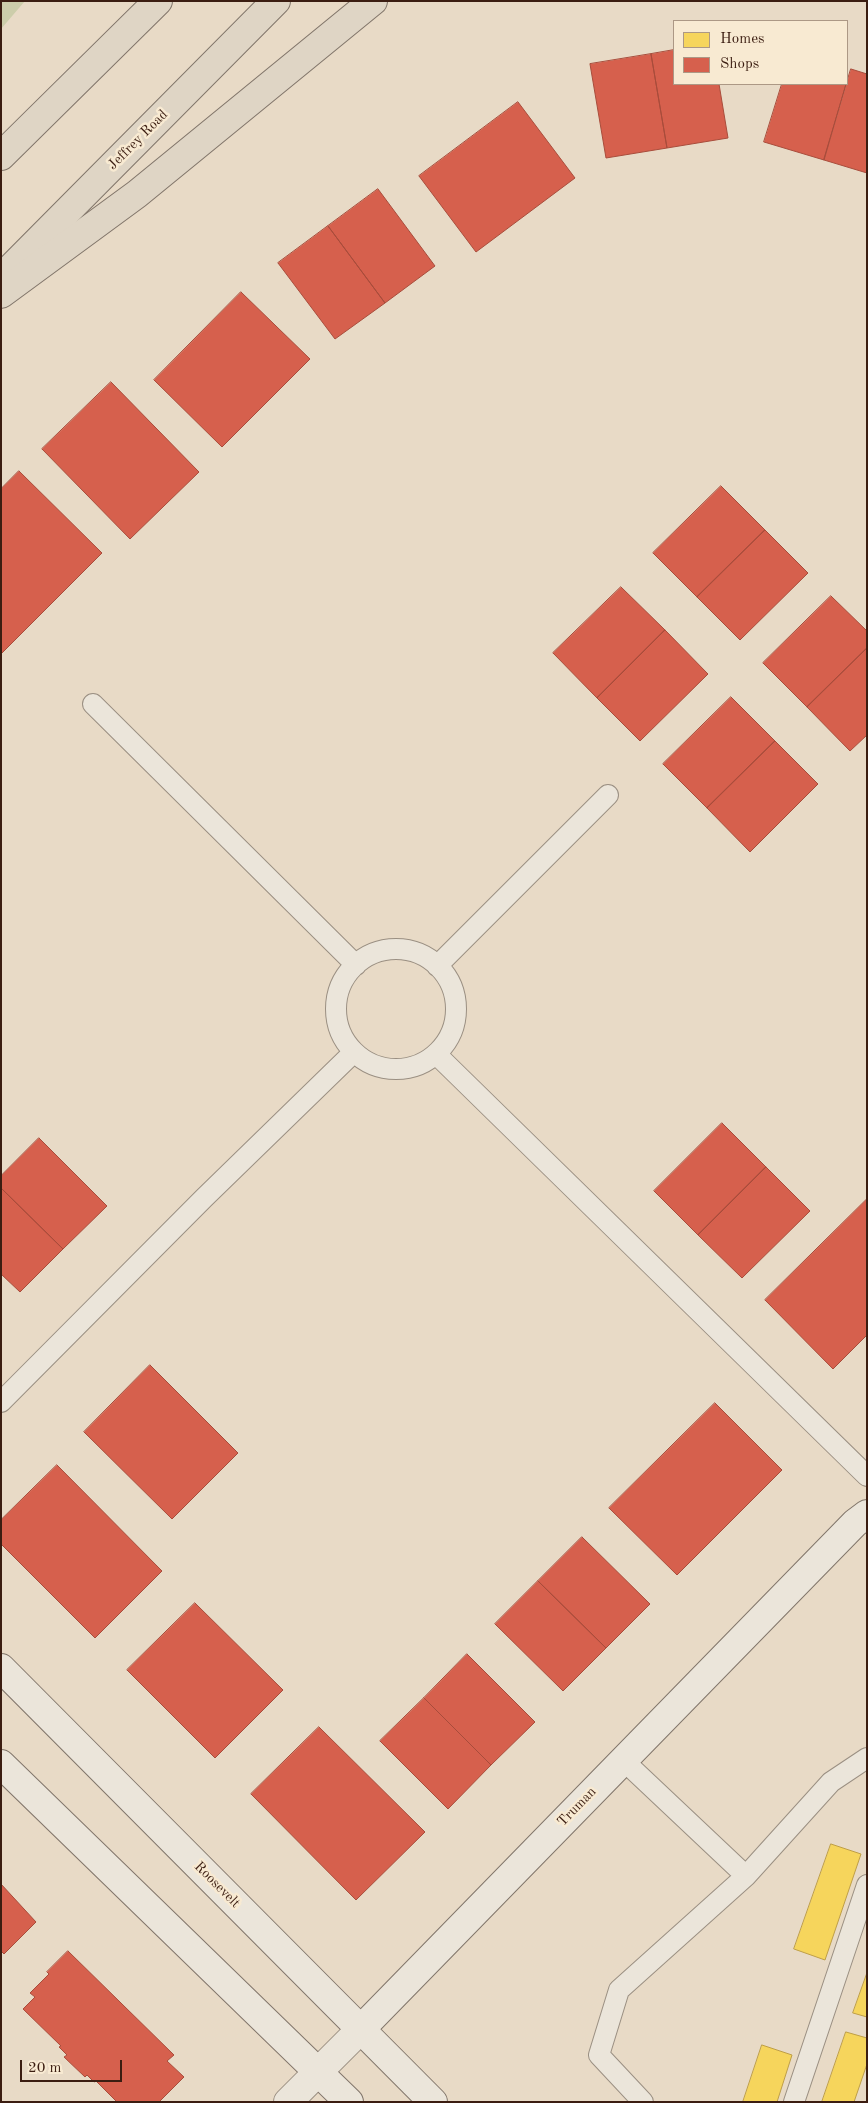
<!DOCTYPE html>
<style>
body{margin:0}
#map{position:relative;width:868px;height:2103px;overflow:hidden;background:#e8dac6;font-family:"Old Standard TT",serif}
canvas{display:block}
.frame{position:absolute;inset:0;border:2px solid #3b1d11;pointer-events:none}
.legend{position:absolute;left:673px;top:20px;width:175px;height:65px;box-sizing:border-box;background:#f8ead2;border:1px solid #ac9885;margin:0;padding:6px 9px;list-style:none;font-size:15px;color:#3b1d11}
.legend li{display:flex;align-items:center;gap:10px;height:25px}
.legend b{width:25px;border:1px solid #ac9885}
.scale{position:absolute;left:20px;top:2060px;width:102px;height:22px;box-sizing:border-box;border:2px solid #3b1d11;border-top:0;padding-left:6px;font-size:15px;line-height:18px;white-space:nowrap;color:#3b1d11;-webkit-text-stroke:4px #f8ead2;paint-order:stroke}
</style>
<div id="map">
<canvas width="868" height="2103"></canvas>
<div class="frame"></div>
<ul class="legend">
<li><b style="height:14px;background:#f6d55c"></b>Homes</li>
<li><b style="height:14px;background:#d6604d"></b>Shops</li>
</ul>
<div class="scale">20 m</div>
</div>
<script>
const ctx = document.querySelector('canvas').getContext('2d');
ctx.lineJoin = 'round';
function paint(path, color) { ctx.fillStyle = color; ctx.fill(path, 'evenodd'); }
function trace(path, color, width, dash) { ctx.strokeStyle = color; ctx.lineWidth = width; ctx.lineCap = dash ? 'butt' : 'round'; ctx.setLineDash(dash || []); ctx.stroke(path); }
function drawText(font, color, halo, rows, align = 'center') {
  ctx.font = font + ' "Old Standard TT",serif'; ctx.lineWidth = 5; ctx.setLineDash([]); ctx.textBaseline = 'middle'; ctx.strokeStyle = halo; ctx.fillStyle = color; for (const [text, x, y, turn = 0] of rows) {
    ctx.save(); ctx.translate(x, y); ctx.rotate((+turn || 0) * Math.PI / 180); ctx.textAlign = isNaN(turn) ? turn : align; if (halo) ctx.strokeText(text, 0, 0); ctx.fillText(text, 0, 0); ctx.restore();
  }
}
paint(new Path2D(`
 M1,1H25L1,29Z`), '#cccdaa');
const homes = new Path2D(`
 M831,1844L861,1854L825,1960L794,1949Z
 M867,1973V2017L853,2013Z
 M846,2032L867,2038V2064L854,2102H822Z
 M762,2045L792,2055L777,2102H743Z`);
paint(homes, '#f6d55c');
trace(homes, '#be9e46', 1);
const shops = new Path2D(`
 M674,50V84H719L728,138L667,148L651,54Z
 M651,54L667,148L606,158L590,64Z
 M851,69L867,74V173L824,160Z
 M782,84H846L824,160L764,142Z
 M518,102L575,178L476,252L419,176Z
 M378,189L435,266L385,303L328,226Z
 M328,226L385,303L335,339L278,263Z
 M241,292L310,359L222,447L154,380Z
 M111,382L199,472L130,539L42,449Z
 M19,471L102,553L1,654V489Z
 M721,486L765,530L697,597L653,553Z
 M765,530L808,573L740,640L697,597Z
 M621,587L665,630L597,698L553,653Z
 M831,596L867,631V648L807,707L763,663Z
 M665,630L708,674L640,741L597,698Z
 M867,648V735L850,751L807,707Z
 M731,697L775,741L707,808L663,764Z
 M775,741L818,784L750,852L707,808Z
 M722,1123L766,1167L698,1235L654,1191Z
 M39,1138L107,1206L63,1249L1,1188V1176Z
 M766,1167L810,1211L742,1278L698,1235Z
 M1,1188L63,1249L20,1292L1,1274Z
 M867,1199V1335L833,1369L765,1300Z
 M150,1365L238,1453L172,1519L84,1432Z
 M715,1403L782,1470L677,1575L609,1508Z
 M57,1465L162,1571L95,1638L1,1544V1520Z
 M582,1537L650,1604L606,1648L538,1581Z
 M538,1581L606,1648L563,1691L495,1624Z
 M195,1603L283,1690L215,1758L127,1670Z
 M467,1654L535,1722L491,1765L424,1698Z
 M424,1698L491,1765L448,1809L380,1741Z
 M319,1727L425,1832L356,1900L251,1794Z
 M1,1884L36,1922L4,1954L1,1951Z
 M68,1951L174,2055L167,2061L184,2077L159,2102H117L96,2081L94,2082L87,2075L85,2077L64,2057L67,2055L59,2047L61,2046L23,2009L35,1997L30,1993L49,1974L47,1972Z`);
paint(shops, '#d6604d');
trace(shops, '#a84c3b', 1);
const lane = new Path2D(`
 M93,704L356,965
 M336 1009a60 60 0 1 1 120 0a60 60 0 1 1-120 0Z
 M437,966L608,795
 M436,1054L867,1476
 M1,1402L204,1198L354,1052
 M623,1760L746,1876
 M643,2102L599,2055L619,1990L746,1876L831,1782L867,1758
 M794,2102L867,1885`);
const street = new Path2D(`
 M288,2102L360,2030`);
const secondary = new Path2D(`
 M1,1668L433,2102
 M1,1764L349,2102
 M360,2030L855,1523L867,1514`);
const primary = new Path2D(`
 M1,156L158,1
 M1,278L276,1`);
const highway = new Path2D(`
 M1,294L137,194L373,1`);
trace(lane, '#9a8f82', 22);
trace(street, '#9a8f82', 30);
trace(secondary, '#81756a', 30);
trace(primary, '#81756a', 30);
trace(highway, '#81756a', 30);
trace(lane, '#ebe5da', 20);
trace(street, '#ebe5da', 28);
trace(secondary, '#ebe5da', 28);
trace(primary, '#dfd5c5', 28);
trace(highway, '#dfd5c5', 28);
drawText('14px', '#3b1d11', '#f8ead2', [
 ["Jeffrey Road",138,140,-45],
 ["Truman",577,1807,-46],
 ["Roosevelt",217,1885,45]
]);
</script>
